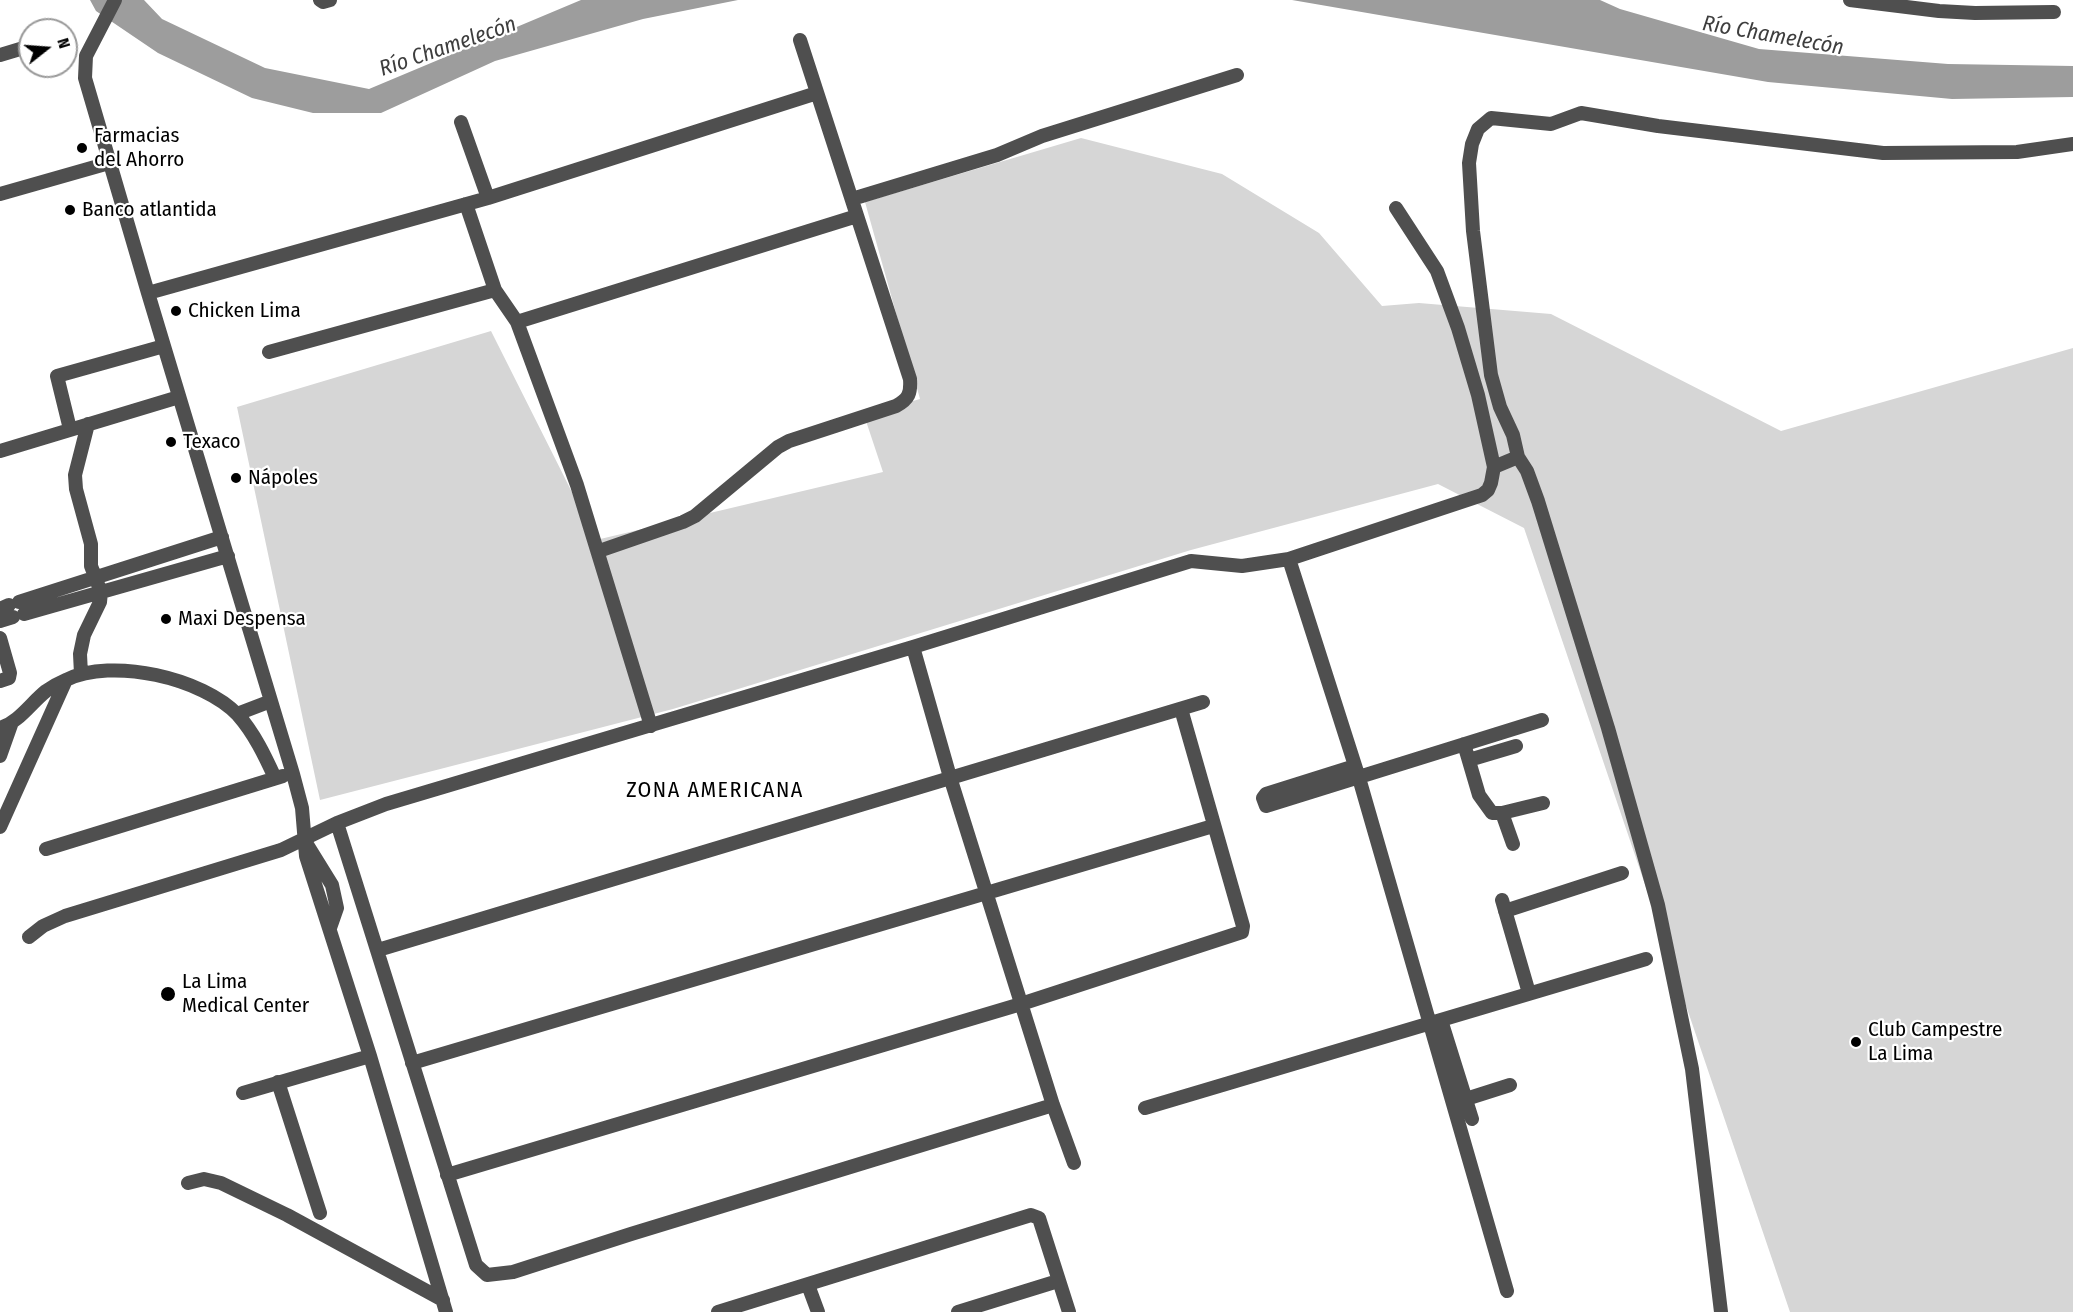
<!DOCTYPE html>
<meta charset="utf-8">
<style>
body{margin:0}
#map{position:relative;width:2073px;height:1312px;overflow:hidden;background:#fff;font-family:"Fira Sans Condensed",sans-serif}
canvas{display:block}
.north{position:absolute;left:18px;top:18px;width:60px;height:60px;box-sizing:border-box;background:#fff;border:2px solid #999;border-radius:50%;rotate:73deg;font-size:16px;font-weight:700;line-height:24px;text-align:center;color:#000}
.north::after{content:'';display:block;margin:auto;width:21px;height:27px;background:#000;clip-path:polygon(50% 0,100% 100%,50% 72%,0 100%)}
</style>
<div id="map">
<canvas width="2073" height="1312"></canvas>
<div class="north">N</div>
</div>
<script>
const ctx = document.querySelector('canvas').getContext('2d');
ctx.lineJoin = 'round';
function paint(path, color) { ctx.fillStyle = color; ctx.fill(path, 'evenodd'); }
function trace(path, color, width, dash) { ctx.strokeStyle = color; ctx.lineWidth = width; ctx.lineCap = dash ? 'butt' : 'round'; ctx.setLineDash(dash || []); ctx.stroke(path); }
function drawText(font, color, halo, rows, align = 'center') {
  ctx.font = font + ' "Fira Sans Condensed",sans-serif'; ctx.lineWidth = 4.5; ctx.setLineDash([]); ctx.textBaseline = 'middle'; ctx.strokeStyle = halo; ctx.fillStyle = color; for (const [text, x, y, turn = 0] of rows) {
    ctx.save(); ctx.translate(x, y); ctx.rotate((+turn || 0) * Math.PI / 180); ctx.textAlign = isNaN(turn) ? turn : align; if (halo) ctx.strokeText(text, 0, 0); ctx.fillText(text, 0, 0); ctx.restore();
  }
}
paint(new Path2D(`
 M1081,138L1222,174L1319,233L1382,306L1419,303L1551,314L1781,431L2073,348V1312H1790L1524,528L1438,484L1191,550L673,709L320,800L237,407L491,331L596,540L883,472L864,415L920,399L865,202Z`), '#d6d6d6');
paint(new Path2D(`
 M90,0H144L162,19L265,68L369,89L581,0H738L643,19L495,61L381,113H313L252,98L158,53L96,11Z
 M1292,0H1600L1620,9L1759,49L1948,64L2073,66V97L1952,99L1768,82Z`), '#9d9d9d');
trace(new Path2D(`
 M115,0L86,56L85,78L148,293L293,774L302,808L306,856L370,1056L446,1312
 M320,0L323,2L330,0
 M1850,0L1939,11L1975,13L2054,12
 M0,55L30,46
 M461,122L488,198
 M0,194L109,163
 M852,199L997,155L1042,136L1237,75
 M466,204L495,290L517,322L577,485L651,726
 M148,293L488,198L817,93
 M517,322L857,216
 M269,352L495,290
 M70,429L57,376L164,346
 M0,451L179,397
 M1518,457L1513,435L1500,407L1491,375L1473,231L1469,163L1472,144L1478,129L1491,118L1551,124L1581,113L1658,126L1883,153L2017,152L2073,144
 M1494,467L1518,457L1527,471L1538,501L1608,728L1658,905L1692,1069L1721,1312
 M599,551L683,522L695,516L778,447L789,441L896,406C909,399 911,393 910,379L800,40
 M1289,559L1482,495L1488,490L1491,483L1494,467L1478,395L1458,328L1437,271L1396,208
 M19,602L222,537
 M0,609L9,605
 M24,614L228,556
 M0,621L13,617
 M0,638L10,673L9,678L0,681
 M913,647L950,777L1053,1105L1074,1163
 M81,674L80,654L84,635L100,602L101,592L91,566V544L76,489L75,475L88,424
 M237,714L271,701
 M0,728C19,722 30,704 46,691C52,687 59,683 66,680C112,657 203,678 238,715C254,733 265,756 275,778
 M1464,744L1479,795L1492,813H1502L1543,803
 M0,756L11,725
 M1469,760L1516,746
 M1355,766L1266,794L1263,798L1266,806L1542,720
 M1502,813L1513,844
 M337,823L476,1265L487,1275L513,1272L631,1234L1053,1105
 M0,827L66,680
 M306,843L332,885L337,908L330,928
 M46,849L283,776
 M1502,900L1529,993
 M1505,911L1622,873
 M29,937L43,926L65,916L281,850L337,823L386,804L913,647L1191,561L1242,566L1289,559L1359,778L1507,1291
 M378,950L1203,702
 M1441,1020L1472,1119
 M412,1063L1213,826
 M278,1082L320,1213
 M243,1093L370,1056
 M1466,1099L1510,1085
 M1145,1108L1646,959
 M447,1175L1021,1004L1242,932L1243,926L1181,709
 M188,1183L204,1179L221,1183L287,1215L443,1300
 M808,1285L818,1312
 M718,1312L1031,1215L1039,1218L1069,1312
 M958,1312L1058,1281`), '#4f4f4f', 14);
for (const [x, y, r, color] of [
 [82,148,6,"#000"],
 [70,210,6,"#000"],
 [176,311,6,"#000"],
 [171,442,6,"#000"],
 [236,478,6,"#000"],
 [166,619,6,"#000"],
 [168,994,8,"#000"],
 [1856,1042,6,"#000"]
]) { const dot = new Path2D(); dot.arc(x, y, r, 0, 2 * Math.PI); ctx.fillStyle = color; ctx.fill(dot); trace(dot, '#fff', 2); }
drawText('21px', '#000', '#fff', [
 ["Farmacias",94,136],
 ["del Ahorro",94,160],
 ["Banco atlantida",82,210],
 ["Chicken Lima",188,311],
 ["Texaco",183,442],
 ["Nápoles",248,478],
 ["Maxi Despensa",178,619],
 ["La Lima",182,982],
 ["Medical Center",182,1006],
 ["Club Campestre",1868,1030],
 ["La Lima",1868,1054]
], 'left');
drawText('italic 22px', '#3e3e3e', '#fff', [
 ["Río Chamelecón",1773,36,10],
 ["Río Chamelecón",448,47,-19]
]);
ctx.letterSpacing = '1.5px';
drawText('22px', '#000', '#fff', [
 ["ZONA AMERICANA",715,791]
]);
ctx.letterSpacing = '0px';
</script>
